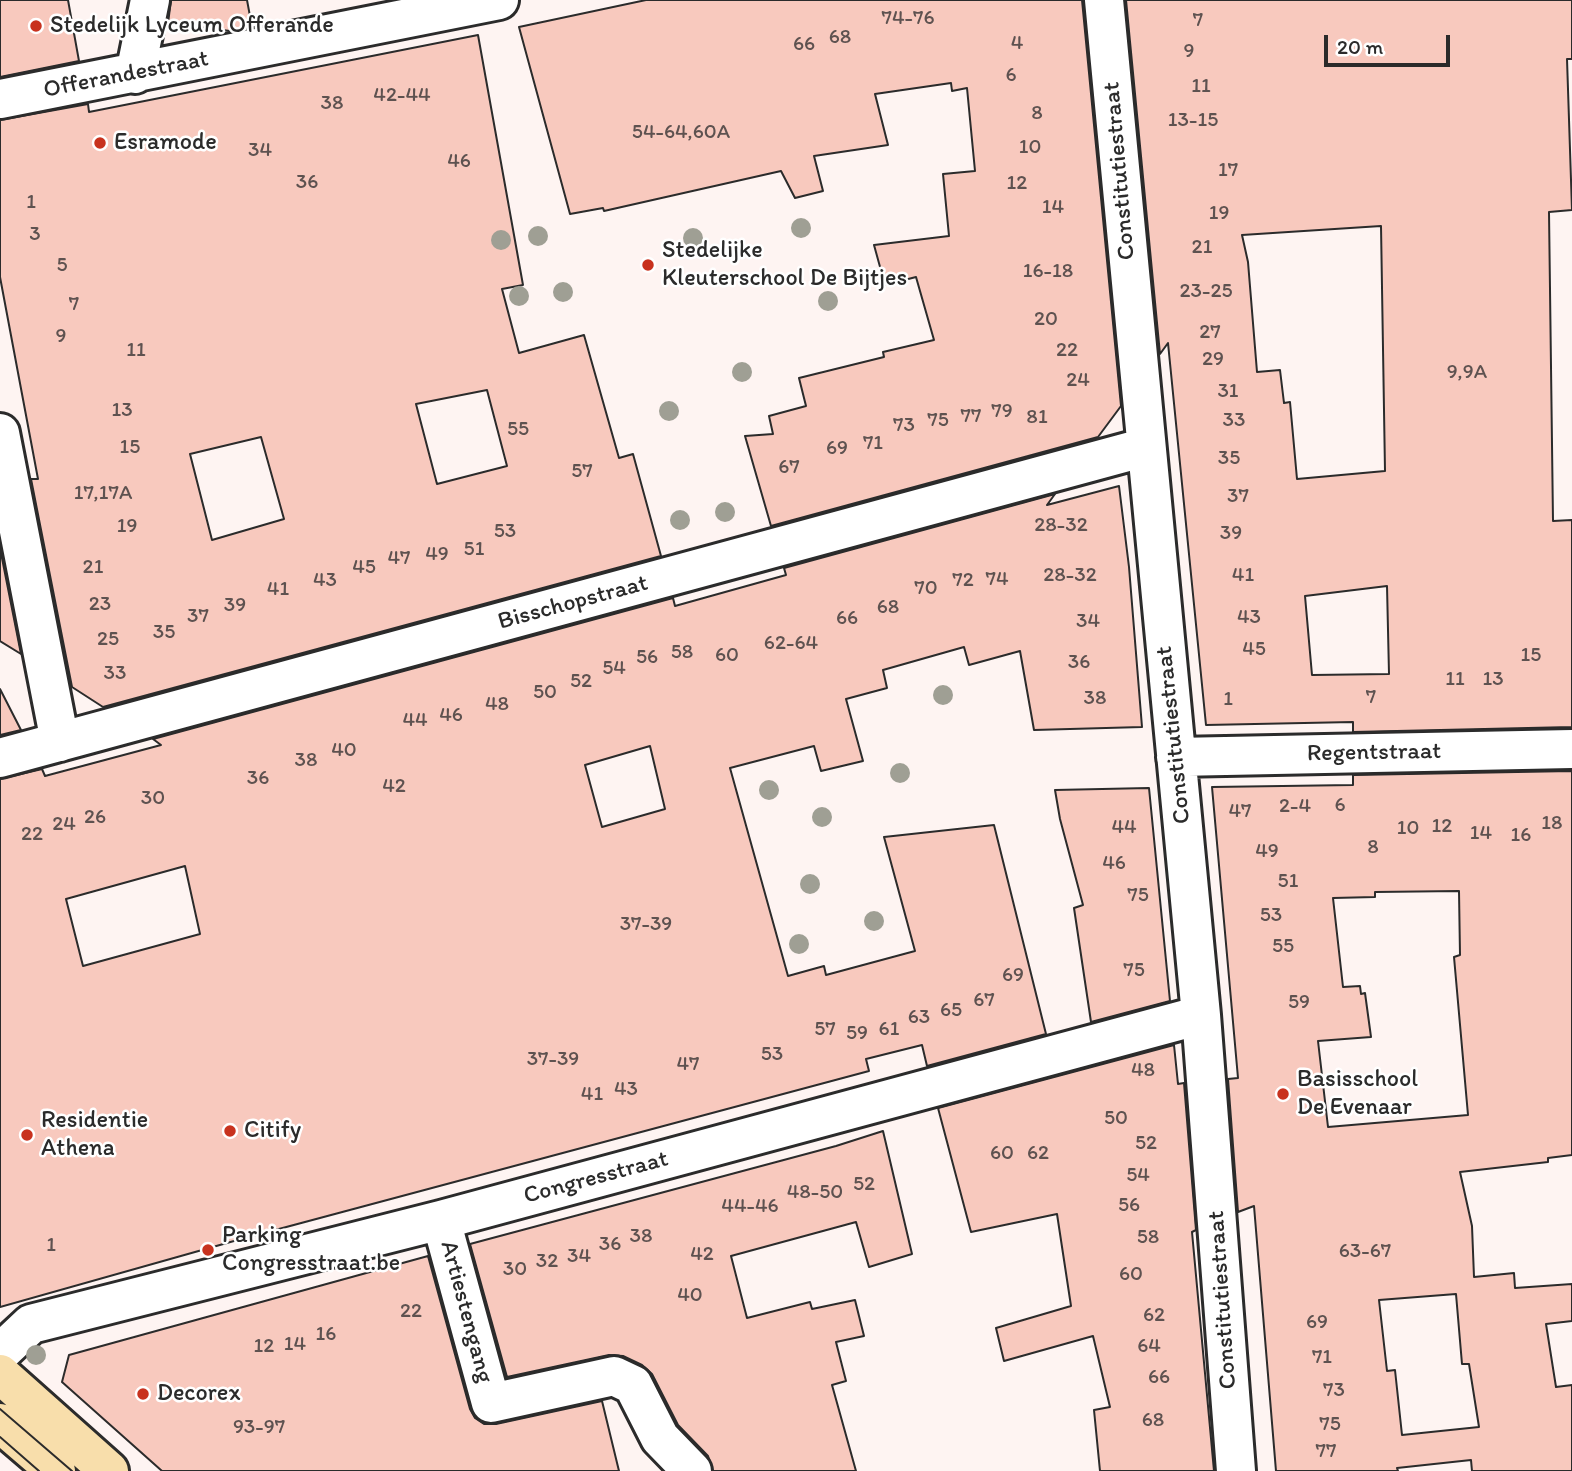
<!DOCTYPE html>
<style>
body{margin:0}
#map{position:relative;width:1572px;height:1471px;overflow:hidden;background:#fef4f2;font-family:Itim,sans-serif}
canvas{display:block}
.scale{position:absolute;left:1324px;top:35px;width:126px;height:32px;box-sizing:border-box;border:4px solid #2b2b2b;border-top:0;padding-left:9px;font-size:21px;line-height:24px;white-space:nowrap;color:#2b2b2b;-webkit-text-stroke:5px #fff;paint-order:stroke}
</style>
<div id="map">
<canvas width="1572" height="1471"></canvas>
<div class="scale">20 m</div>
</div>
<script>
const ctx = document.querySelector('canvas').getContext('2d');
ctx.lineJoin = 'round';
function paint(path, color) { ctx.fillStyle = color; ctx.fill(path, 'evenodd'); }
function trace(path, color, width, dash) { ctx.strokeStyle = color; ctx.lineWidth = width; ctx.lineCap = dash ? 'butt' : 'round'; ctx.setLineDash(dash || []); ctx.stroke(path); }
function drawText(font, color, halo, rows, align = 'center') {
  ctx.font = font + ' Itim,sans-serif'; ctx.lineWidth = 5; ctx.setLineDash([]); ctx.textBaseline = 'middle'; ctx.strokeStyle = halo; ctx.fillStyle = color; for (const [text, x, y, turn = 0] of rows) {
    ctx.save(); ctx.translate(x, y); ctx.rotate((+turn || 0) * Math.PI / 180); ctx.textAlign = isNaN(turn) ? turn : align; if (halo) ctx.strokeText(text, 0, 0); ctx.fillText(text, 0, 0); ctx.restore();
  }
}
const building = new Path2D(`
 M0,0H68L79,61L0,77Z
 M171,0H247L252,27L230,31L168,23Z
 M646,0H1082L1121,406L1098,437L771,526L745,436L773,434L769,416L806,406L799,378L884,357L883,352L934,340L916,277L885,285L874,245L949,236L943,174L975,171L967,88L952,91L951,83L875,94L888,145L814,156L823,191L795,198L781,171L604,211L603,208L570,214L519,27Z
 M1126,0H1572V59H1567L1572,210L1549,212L1553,521L1572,520V727L1353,732V722L1206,725L1168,343L1160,354ZM1381,226L1385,471L1297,479L1290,402L1284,403L1280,370L1257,372L1248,262L1242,235ZM1387,586L1389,674L1312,675L1305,596Z
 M478,35L523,285L502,289L519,353L584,335L619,458L633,454L661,556L103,707L72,687L31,479H38L0,277V120L88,104L89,112ZM487,390L507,466L437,484L416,404ZM261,437L284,519L212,540L190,454Z
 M1119,486L1129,567L1142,727L1034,730L1020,651L969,665L964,647L883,670L887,688L846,699L863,761L821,771L814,746L730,768L788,976L824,966L826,975L915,951L884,837L994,825L1046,1034L927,1066L922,1045L866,1059L869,1071L234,1241L0,1307V779L42,769L45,776L161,745L153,739L673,598L675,606L786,575L784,568L1055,494L1047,505ZM650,746L665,809L602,827L585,765ZM185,866L200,934L83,966L66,899Z
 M0,548L21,654L0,641Z
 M0,689L21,730L0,735Z
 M1572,771V1155L1548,1158V1162L1460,1172L1472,1226L1474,1277L1514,1273L1515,1288L1572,1284V1321L1546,1324L1556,1387L1572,1385V1471H1472L1471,1460L1397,1468L1398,1471H1276L1254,1206L1238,1212L1228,1079L1238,1078L1212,787L1353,785V775ZM1459,891L1460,955L1454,957L1468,1115L1328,1127L1318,1041L1371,1037L1365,993L1361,994L1360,986L1343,987L1333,898L1375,897V892ZM1456,1294L1462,1364H1469L1479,1427L1402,1435L1395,1370L1387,1371L1379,1300Z
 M1149,788L1170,1001L1091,1022L1074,908L1083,905L1060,819L1055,790Z
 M1174,1045L1178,1084L1184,1083L1196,1230L1192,1232L1214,1471H1100L1094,1410L1110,1407L1093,1336L1004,1361L996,1328L1071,1306L1057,1214L971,1232L938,1108Z
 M883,1131L912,1254L869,1267L856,1222L731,1256L747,1318L810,1302L812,1309L855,1300L864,1336L836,1342L846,1381L832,1385L856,1471H713L708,1456L678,1425L652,1374L642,1365L623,1356L609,1355L507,1377L470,1244L836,1146Z
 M428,1256L470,1409L475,1418L484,1424H496L602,1401L619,1471H162L62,1382L69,1355Z`);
paint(building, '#f8c9be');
trace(building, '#2b2b2b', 2);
const minor = new Path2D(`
 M1104,0L1201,1015L1236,1471
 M135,74L150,0
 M0,99L499,0
 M0,433L60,742
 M1176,757L1572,749
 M0,758L1146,447
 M441,1220L491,1403L614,1376L633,1385L660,1438L692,1471
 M0,1353L31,1324L441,1220L1201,1015`);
const major = new Path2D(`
 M0,1374L109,1471
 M0,1423L56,1471`);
trace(minor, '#2b2b2b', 44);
trace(major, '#2b2b2b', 44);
trace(minor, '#fff', 38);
trace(major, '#f8deab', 38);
trace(new Path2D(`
 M0,1409L72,1471
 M0,1437L39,1471`), '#2b2b2b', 2);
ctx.fillStyle = '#9f9f94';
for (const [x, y] of [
 [801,228],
 [538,236],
 [693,238],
 [501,240],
 [563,292],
 [519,296],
 [828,301],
 [742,372],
 [669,411],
 [725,512],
 [680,520],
 [943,695],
 [900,773],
 [769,790],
 [822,817],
 [810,884],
 [874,921],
 [799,944],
 [36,1355]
]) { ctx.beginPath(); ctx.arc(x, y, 10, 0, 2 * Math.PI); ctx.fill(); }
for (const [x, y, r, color] of [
 [36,26,7,"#c8321e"],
 [100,143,7,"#c8321e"],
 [648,265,7,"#c8321e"],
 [1283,1094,7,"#c8321e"],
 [230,1131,7,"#c8321e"],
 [27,1135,7,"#c8321e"],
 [208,1250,7,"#c8321e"],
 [143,1394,7,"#c8321e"]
]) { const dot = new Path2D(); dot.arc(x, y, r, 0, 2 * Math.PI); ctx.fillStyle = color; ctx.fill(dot); trace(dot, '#fff', 2.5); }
drawText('21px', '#5e5250', null, [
 ["74-76",908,19],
 ["7",1198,21],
 ["68",840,38],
 ["4",1017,44],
 ["66",804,45],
 ["9",1189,52],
 ["6",1011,76],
 ["11",1201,87],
 ["42-44",402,96],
 ["38",332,104],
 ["8",1037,114],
 ["13-15",1193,121],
 ["54-64,60A",681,133],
 ["10",1030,148],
 ["34",260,151],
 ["46",459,162],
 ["17",1228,171],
 ["36",307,183],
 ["12",1017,184],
 ["1",31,203],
 ["14",1053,208],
 ["19",1219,214],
 ["3",35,235],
 ["21",1202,248],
 ["5",62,266],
 ["16-18",1048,272],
 ["23-25",1206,292],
 ["7",74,305],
 ["20",1046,320],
 ["27",1210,333],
 ["9",61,337],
 ["11",136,351],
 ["22",1067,351],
 ["29",1213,360],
 ["9,9A",1467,373],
 ["24",1078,381],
 ["31",1228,392],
 ["13",122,411],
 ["79",1002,412],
 ["77",971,417],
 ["81",1037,418],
 ["75",938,421],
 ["33",1234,421],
 ["73",904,426],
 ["55",518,430],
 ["71",873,444],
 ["15",130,448],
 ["69",837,449],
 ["35",1229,459],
 ["67",789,468],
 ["57",582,472],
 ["17,17A",103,494],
 ["37",1238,497],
 ["28-32",1061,526],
 ["19",127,527],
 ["53",505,532],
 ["39",1231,534],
 ["51",474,550],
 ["49",437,555],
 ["47",399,559],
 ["21",93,568],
 ["45",364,568],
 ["28-32",1070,576],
 ["41",1243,576],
 ["74",997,580],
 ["43",325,581],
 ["72",963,581],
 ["70",926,589],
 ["41",278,590],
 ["23",100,605],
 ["39",235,606],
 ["68",888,608],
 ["37",198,617],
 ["43",1249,618],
 ["66",847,619],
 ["34",1088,622],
 ["35",164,633],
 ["25",108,640],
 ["62-64",791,644],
 ["45",1254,650],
 ["58",682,653],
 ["60",727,656],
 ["15",1531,656],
 ["56",647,658],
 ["36",1079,663],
 ["54",614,669],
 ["33",115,674],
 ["11",1455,680],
 ["13",1493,680],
 ["52",581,682],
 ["50",545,693],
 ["7",1371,698],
 ["38",1095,699],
 ["1",1228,700],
 ["48",497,705],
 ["46",451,716],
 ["44",415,721],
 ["40",344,751],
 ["38",306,761],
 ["36",258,779],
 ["42",394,787],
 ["30",153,799],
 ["6",1340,806],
 ["2-4",1295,807],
 ["47",1240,812],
 ["26",95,818],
 ["18",1552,824],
 ["24",64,825],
 ["12",1442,827],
 ["44",1124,828],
 ["10",1408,829],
 ["14",1481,834],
 ["22",32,835],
 ["16",1521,836],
 ["8",1373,848],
 ["49",1267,852],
 ["46",1114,864],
 ["51",1288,882],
 ["75",1138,896],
 ["53",1271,916],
 ["37-39",646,925],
 ["55",1283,947],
 ["75",1134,971],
 ["69",1013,976],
 ["67",984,1001],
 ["59",1299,1003],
 ["65",951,1011],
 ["63",919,1018],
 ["57",825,1030],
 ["61",889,1030],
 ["59",857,1034],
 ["53",772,1055],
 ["37-39",553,1060],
 ["47",688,1065],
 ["48",1143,1071],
 ["43",626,1090],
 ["41",592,1095],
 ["50",1116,1119],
 ["52",1146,1144],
 ["60",1002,1154],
 ["62",1038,1154],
 ["54",1138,1176],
 ["52",864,1185],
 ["48-50",815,1193],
 ["56",1129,1206],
 ["44-46",750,1207],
 ["38",641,1237],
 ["58",1148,1238],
 ["36",610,1245],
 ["1",51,1246],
 ["63-67",1365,1252],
 ["42",702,1255],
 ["34",579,1257],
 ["32",547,1262],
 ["30",515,1270],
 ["60",1131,1275],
 ["40",690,1296],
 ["22",411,1312],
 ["62",1154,1316],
 ["69",1317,1323],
 ["16",326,1335],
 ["14",295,1345],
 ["12",264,1347],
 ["64",1149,1347],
 ["71",1322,1358],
 ["66",1159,1378],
 ["73",1334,1391],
 ["68",1153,1421],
 ["75",1330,1425],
 ["93-97",259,1428],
 ["77",1326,1452]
]);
drawText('24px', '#2b2b2b', '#fff', [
 ["Stedelijk Lyceum Offerande",50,26],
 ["Esramode",114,143],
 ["Stedelijke",662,251],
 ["Kleuterschool De Bijtjes",662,279],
 ["Basisschool",1297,1080],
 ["De Evenaar",1297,1108],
 ["Residentie",41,1121],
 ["Athena",41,1149],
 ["Citify",244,1131],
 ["Parking",222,1236],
 ["Congresstraat.be",222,1264],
 ["Decorex",157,1394]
], 'left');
drawText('24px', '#2b2b2b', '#fff', [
 ["Offerandestraat",126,75,-11],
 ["Constitutiestraat",1120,171,-95],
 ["Bisschopstraat",573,603,-15],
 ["Constitutiestraat",1174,735,-96],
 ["Regentstraat",1374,753,-1],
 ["Congresstraat",596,1178,-15],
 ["Constitutiestraat",1223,1300,-94],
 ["Artiestengang",466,1312,75]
]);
</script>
